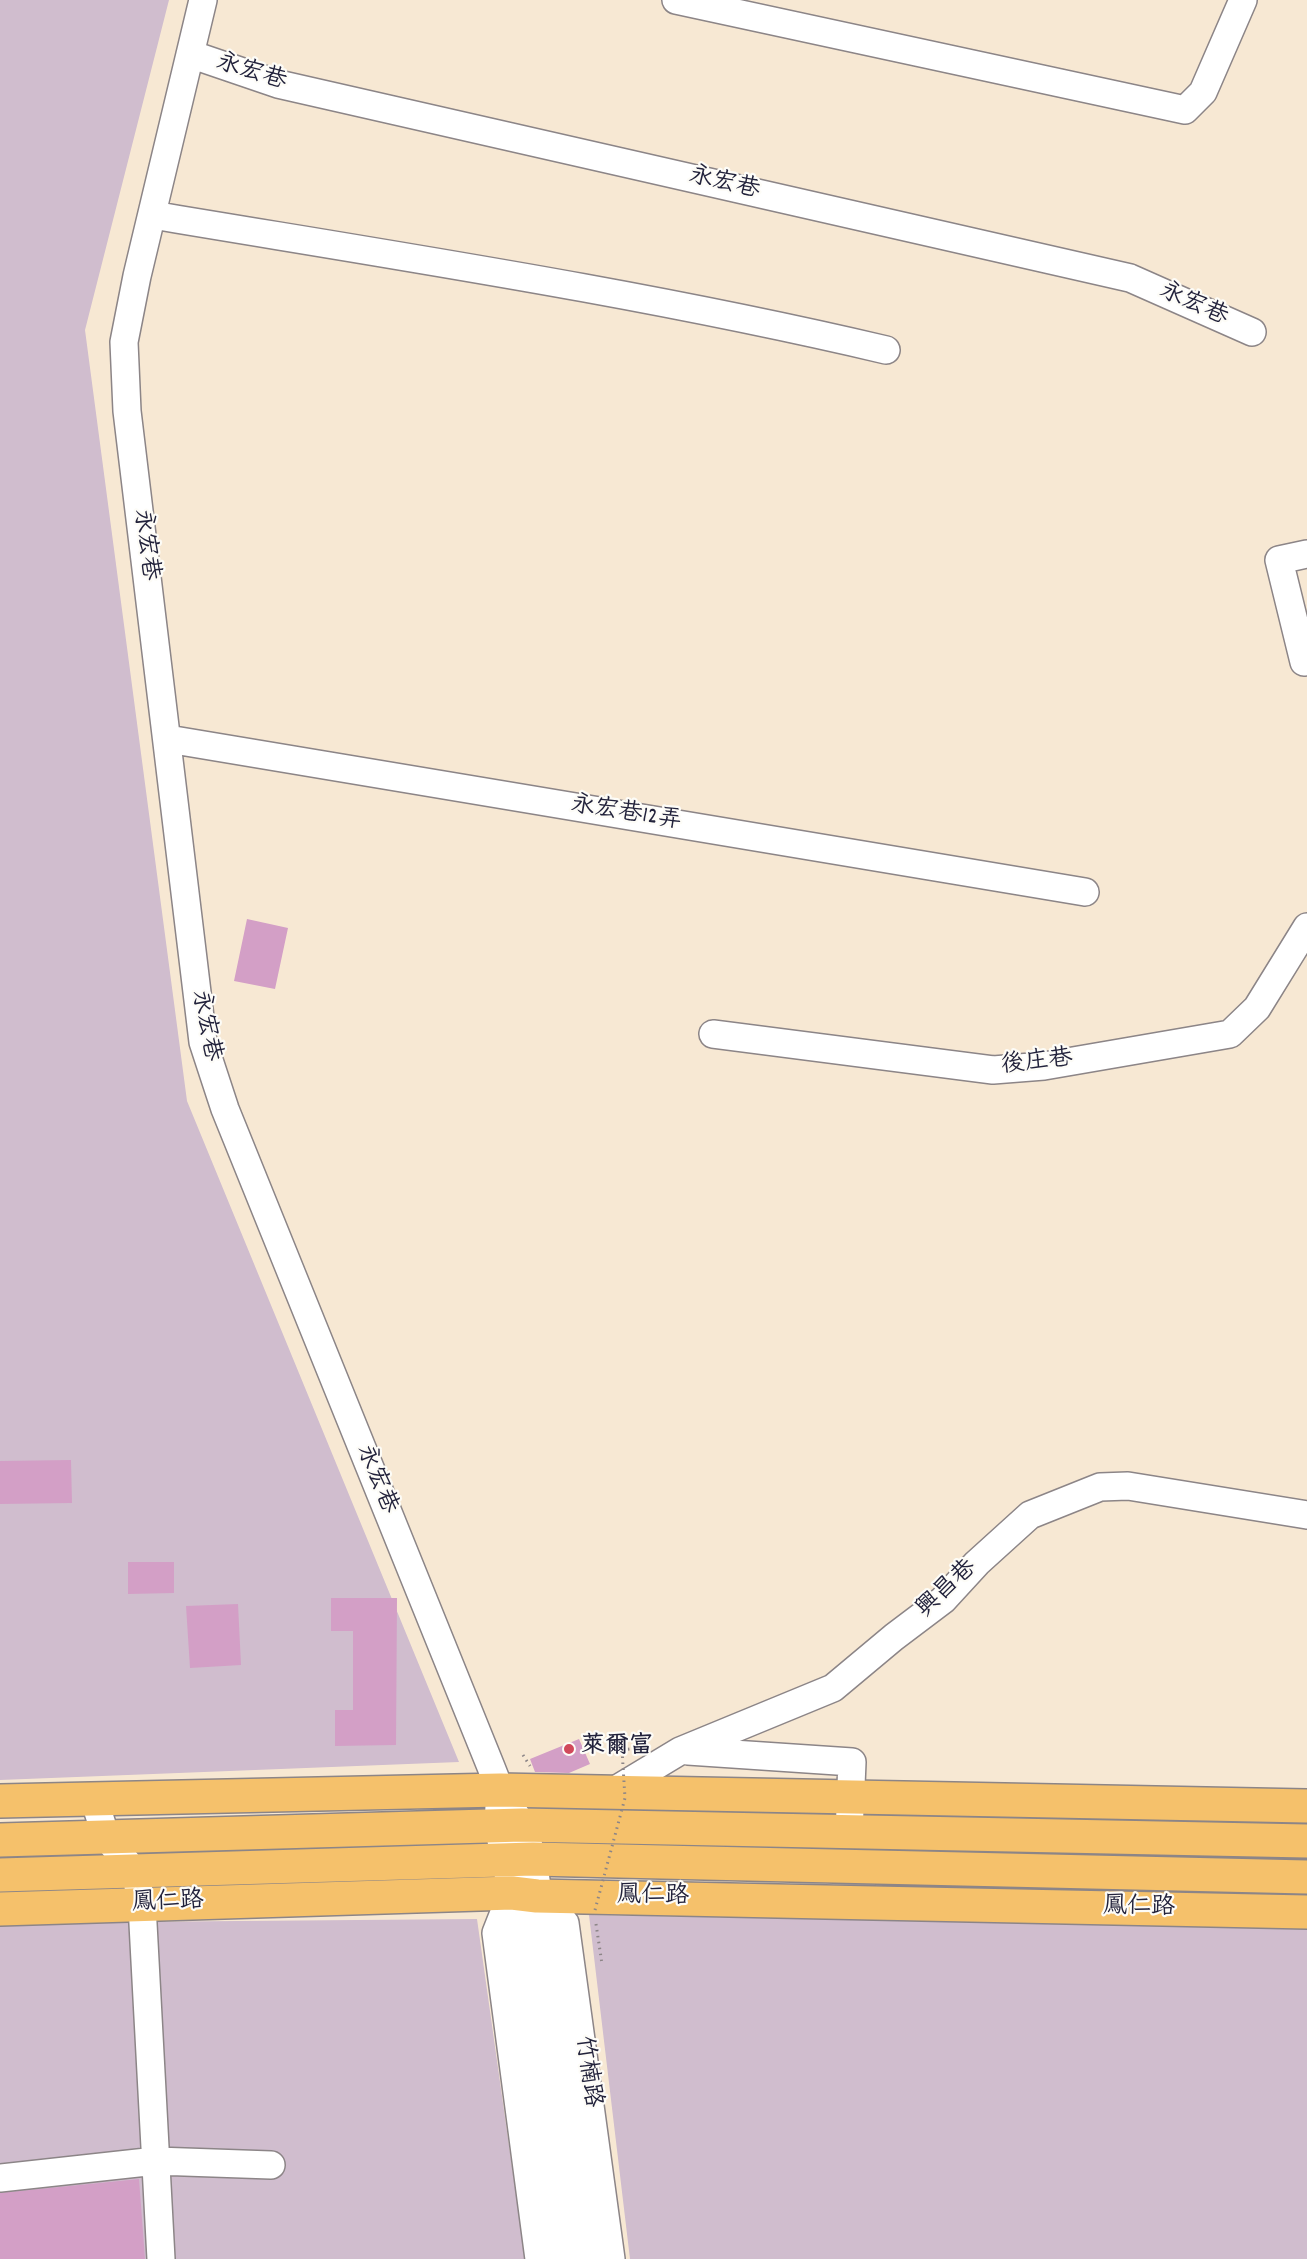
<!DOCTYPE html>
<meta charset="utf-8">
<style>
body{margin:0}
canvas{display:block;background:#f7e8d3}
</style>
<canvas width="1307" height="2259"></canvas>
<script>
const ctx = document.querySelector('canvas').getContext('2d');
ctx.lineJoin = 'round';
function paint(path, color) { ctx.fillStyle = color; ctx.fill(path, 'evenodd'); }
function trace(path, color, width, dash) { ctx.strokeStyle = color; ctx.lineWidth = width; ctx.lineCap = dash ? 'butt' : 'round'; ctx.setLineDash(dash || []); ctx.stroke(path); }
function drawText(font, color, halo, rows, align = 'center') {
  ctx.font = font + ' Dekko,"LXGW WenKai TC",sans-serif'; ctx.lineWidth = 4.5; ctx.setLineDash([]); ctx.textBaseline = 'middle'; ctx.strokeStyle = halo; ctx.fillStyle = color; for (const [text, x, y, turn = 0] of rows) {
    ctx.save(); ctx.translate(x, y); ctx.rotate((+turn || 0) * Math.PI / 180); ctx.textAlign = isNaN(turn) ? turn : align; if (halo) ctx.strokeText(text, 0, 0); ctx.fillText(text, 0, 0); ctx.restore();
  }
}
paint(new Path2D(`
 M0,0H169L85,330L187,1101L459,1762L0,1780Z
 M589,1915L1307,1927V2259H630Z
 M477,1919L525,2259H0V1923Z`), '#d0bdce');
paint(new Path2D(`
 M247,919L288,928L275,989L234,981Z
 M71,1460L72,1503L0,1504V1461Z
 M128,1562H174V1593L128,1594Z
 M331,1598H397L396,1745L335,1746V1710H353V1631H331Z
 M238,1604L241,1665L190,1668L186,1606Z
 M579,1739L590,1764L569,1773L535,1772L530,1759Z
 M139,2179L145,2259H0V2193Z`), '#d39fc6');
const minor = new Path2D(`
 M203,0L137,276L124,342L127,411L203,1042L225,1109L491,1767L500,1790L522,1825L533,1859L590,2259
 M676,0L1185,110L1203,92L1243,0
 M190,54L278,84L1130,278L1252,332
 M152,215C397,256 644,293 886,350
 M1307,554L1279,560L1304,662L1307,661
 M168,739L1085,892
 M713,1034L993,1070L1044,1066L1230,1034L1257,1008L1307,927
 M688,1751L852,1762L849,1833
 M612,1792L680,1751L833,1688L894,1637L943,1600L977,1563L1030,1515L1100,1487L1128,1486L1307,1515
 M94,1799L106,1837L135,1872L142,1905L161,2259
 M499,1806L498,1826L512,1893L563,2259
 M511,1895L496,1933L539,2259
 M537,1896L565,1923L611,2259
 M0,2178L156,2161L271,2165`);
const major = new Path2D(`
 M0,1801L500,1790L1307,1806
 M0,1840L522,1825L1307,1841
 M0,1875L533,1859L1307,1877
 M0,1909L512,1893L537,1896L1307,1912`);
trace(minor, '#8c8587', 30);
trace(major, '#8c8587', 36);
trace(new Path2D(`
 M622,1750L638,1748
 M523,1755L530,1766
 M596,1924L602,1964`), '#8c8587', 3, [1.5, 4.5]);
trace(minor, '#fff', 27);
trace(major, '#f5c16b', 33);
trace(new Path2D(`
 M595,1910L625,1798L622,1750`), '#8c8587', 3, [1.5, 4.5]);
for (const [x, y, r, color] of [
 [569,1749,6,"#d1495b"]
]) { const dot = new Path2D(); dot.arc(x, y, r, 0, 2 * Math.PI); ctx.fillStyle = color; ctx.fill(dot); trace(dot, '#fdfcf7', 2); }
drawText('24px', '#22223b', '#fdfcf7', [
 ["永宏巷",251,74,17],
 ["永宏巷",724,185,13],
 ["永宏巷",1193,306,24],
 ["永宏巷",144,545,83],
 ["永宏巷12弄",626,815,9],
 ["永宏巷",204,1026,79],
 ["後庄巷",1037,1064,-6],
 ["永宏巷",375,1480,68],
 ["興昌巷",948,1590,-43],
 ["鳳仁路",653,1898,1],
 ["鳳仁路",168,1904,-2],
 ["鳳仁路",1139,1909,1],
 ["竹楠路",586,2072,82]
]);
drawText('bold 24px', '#22223b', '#fdfcf7', [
 ["萊爾富",581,1749]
], 'left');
</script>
